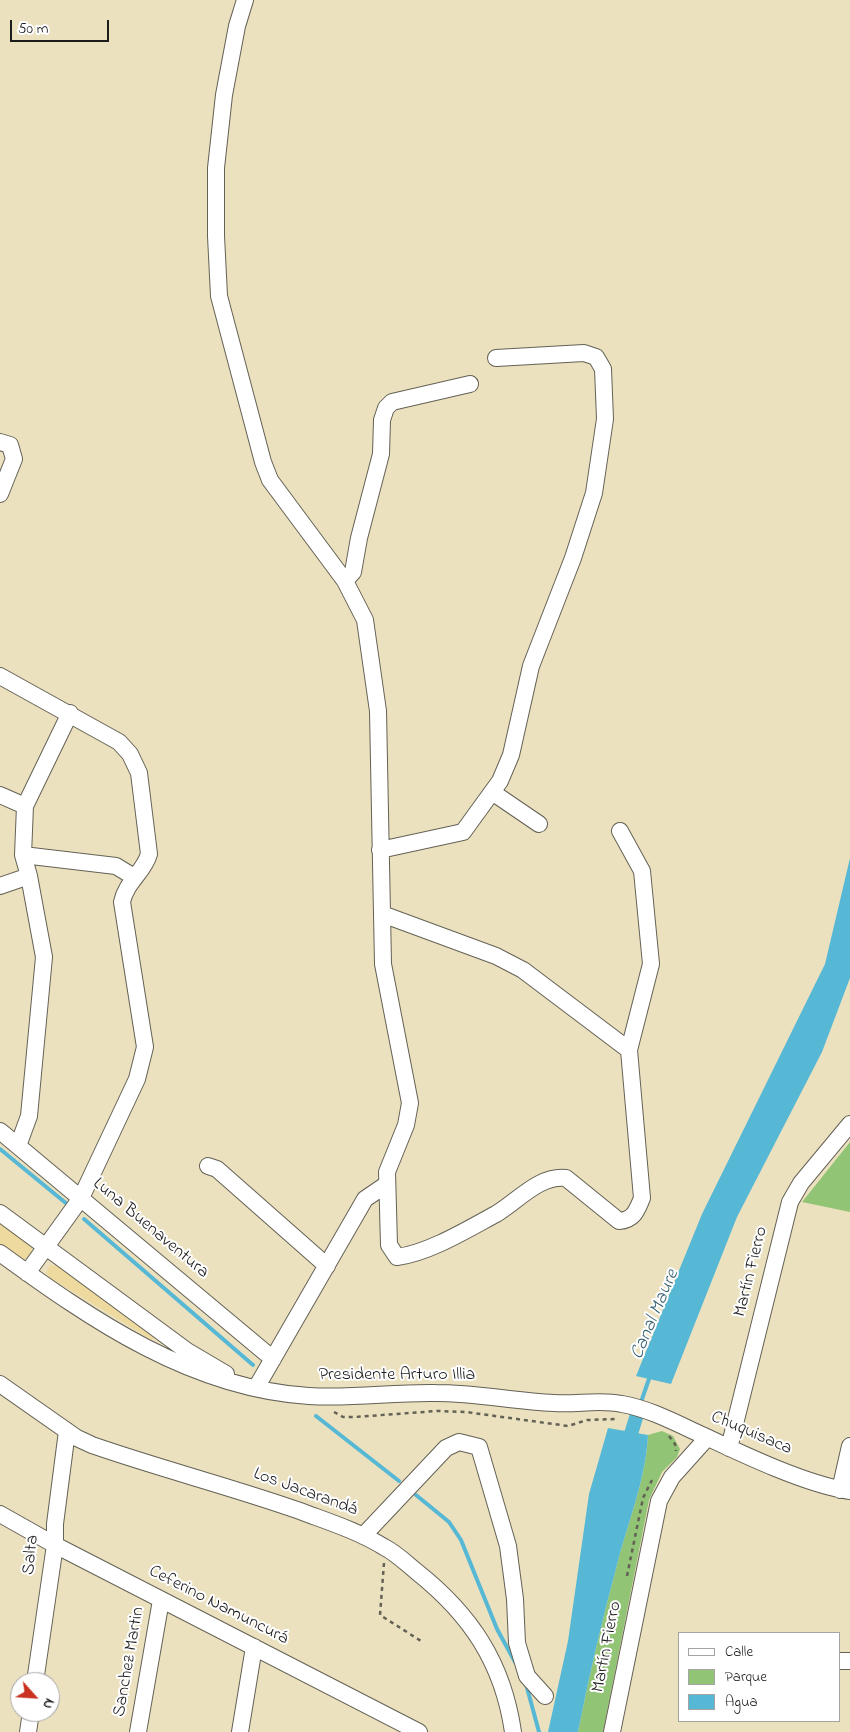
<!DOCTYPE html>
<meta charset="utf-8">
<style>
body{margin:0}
#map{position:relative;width:850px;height:1732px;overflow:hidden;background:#ebe1bf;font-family:"Indie Flower",sans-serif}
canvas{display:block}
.legend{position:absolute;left:678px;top:1632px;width:162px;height:90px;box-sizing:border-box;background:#fff;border:1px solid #a4a4a4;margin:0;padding:6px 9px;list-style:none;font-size:15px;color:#1c1c1c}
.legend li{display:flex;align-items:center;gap:10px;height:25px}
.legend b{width:25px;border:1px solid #a4a4a4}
.north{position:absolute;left:10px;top:1672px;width:50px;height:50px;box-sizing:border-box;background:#fff;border:1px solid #a4a4a4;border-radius:50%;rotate:116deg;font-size:14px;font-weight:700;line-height:20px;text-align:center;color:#1c1c1c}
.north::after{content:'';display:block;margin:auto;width:18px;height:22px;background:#c8321e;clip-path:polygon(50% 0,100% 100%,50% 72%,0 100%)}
.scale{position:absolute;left:10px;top:20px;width:99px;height:22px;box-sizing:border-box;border:2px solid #1c1c1c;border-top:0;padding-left:6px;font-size:15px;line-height:18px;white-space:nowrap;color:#1c1c1c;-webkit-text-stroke:4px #fff;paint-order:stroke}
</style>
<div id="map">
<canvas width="850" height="1732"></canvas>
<ul class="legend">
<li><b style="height:6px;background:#fff"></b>Calle</li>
<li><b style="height:14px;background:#92c475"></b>Parque</li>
<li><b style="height:14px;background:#57b8d6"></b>Agua</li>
</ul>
<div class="north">N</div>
<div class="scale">50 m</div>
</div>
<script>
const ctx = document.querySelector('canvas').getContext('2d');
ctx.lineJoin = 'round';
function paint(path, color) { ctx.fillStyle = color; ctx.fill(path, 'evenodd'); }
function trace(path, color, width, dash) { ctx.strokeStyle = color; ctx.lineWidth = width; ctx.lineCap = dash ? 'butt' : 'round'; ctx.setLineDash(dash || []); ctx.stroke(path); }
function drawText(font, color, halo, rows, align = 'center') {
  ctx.font = font + ' "Indie Flower",sans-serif'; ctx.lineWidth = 4; ctx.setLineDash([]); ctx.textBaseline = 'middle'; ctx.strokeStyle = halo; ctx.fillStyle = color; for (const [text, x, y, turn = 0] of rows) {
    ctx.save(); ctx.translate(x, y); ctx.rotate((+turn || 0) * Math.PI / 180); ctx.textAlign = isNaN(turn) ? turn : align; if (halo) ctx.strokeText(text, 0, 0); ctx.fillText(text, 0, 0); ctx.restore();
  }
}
paint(new Path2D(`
 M850,1142V1212L802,1202Z
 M662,1431L673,1436L680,1449L677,1457L662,1472L649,1500L603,1732H578C589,1676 602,1620 617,1565C628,1522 646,1479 648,1435Z`), '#92c475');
paint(new Path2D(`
 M0,1221L32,1245V1252L26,1259L22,1260L0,1247Z
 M50,1265L57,1266L154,1338L152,1340L49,1277L46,1273Z`), '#eeda9e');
paint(new Path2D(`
 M850,858V978L822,1052L737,1217L671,1384L636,1376L702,1214L825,964Z
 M608,1428L648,1435C646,1479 628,1522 617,1565C602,1620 589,1676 578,1732H548L568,1641L589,1494Z`), '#57b8d6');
trace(new Path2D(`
 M0,1149L67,1204
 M84,1219L253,1365
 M640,1405L650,1376
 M316,1416L399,1481
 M416,1495L449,1522L461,1540L497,1629L515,1662
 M526,1684L539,1732`), '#57b8d6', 4);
trace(new Path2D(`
 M626,1450L639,1408`), '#57b8d6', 14);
const minor = new Path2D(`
 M245,0L237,26L224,95L216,168V236L219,296L263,462L270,480L345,581L365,620L378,711L383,964L410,1103L406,1125L387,1172L389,1245L397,1257C429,1253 468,1229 496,1214C518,1201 539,1175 566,1178L619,1221C634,1220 637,1210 642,1198L629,1050L651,964L642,871L620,831
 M0,442L10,445L14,459L0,494
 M345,581L353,572L359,538L381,454L382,420L386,408L392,402L470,384
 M0,676L119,742L130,754L139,773L149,854C144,872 126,882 122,902L145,1047L137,1079L81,1198L27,1273
 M492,792L539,824
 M0,795L25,806
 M380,850L463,832L500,781L511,755L531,666L573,558L594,493L605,419L603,369L596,357L584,353L496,358
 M23,855L116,866L134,877
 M0,886L29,876
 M382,914L496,956L523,970L629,1050
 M0,1131L273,1359
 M18,1146L29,1116L44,957L29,876L23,855L25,806L70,713
 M208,1166L217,1169L327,1266
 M0,1213L187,1351L226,1374
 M0,1253C92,1320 192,1389 309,1396C352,1399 394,1392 436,1393C476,1393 514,1401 554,1403C576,1405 599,1399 622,1404C650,1409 676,1423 702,1435C742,1454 807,1485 850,1491
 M0,1384L77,1438L92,1445C161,1469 232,1487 300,1511C329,1522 358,1531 384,1547C396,1553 406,1563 417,1572C471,1615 503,1663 513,1732
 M256,1388L365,1199L387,1184
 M729,1448L790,1202L801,1183L850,1124
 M840,1490L850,1446
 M0,1514L55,1545L419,1732
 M363,1536L446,1448L459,1442L479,1447L508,1546L515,1599L517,1643L527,1676L545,1696
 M839,1661H850
 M35,1682L55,1545V1524L67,1431
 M28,1732L31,1712
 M138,1732L161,1600
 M240,1732L254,1647
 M612,1732L659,1501L672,1477L707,1438`);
trace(minor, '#646155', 18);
trace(new Path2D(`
 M334,1412L343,1417H355L437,1411L466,1412L568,1426L587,1420L617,1419
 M669,1436L675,1444L676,1451
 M384,1563L380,1615L421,1641
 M627,1576L643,1498L652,1480`), '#646155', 2.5, [4, 4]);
trace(minor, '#fff', 16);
drawText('18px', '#1c1c1c', '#fff', [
 ["Luna Buenaventura",150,1229,40],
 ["Martín Fierro",752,1272,-76],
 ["Presidente Arturo Illia",397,1376],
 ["Chuquisaca",751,1434,23],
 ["Los Jacarandá",305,1493,20],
 ["Salta",32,1555,-84],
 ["Ceferino Namuncurá",218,1606,27],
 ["Martín Fierro",608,1647,-79],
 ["Sanchez Martin",130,1662,-80]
]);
drawText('italic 19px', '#376270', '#fff', [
 ["Canal Maure",656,1315,-67]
]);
</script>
